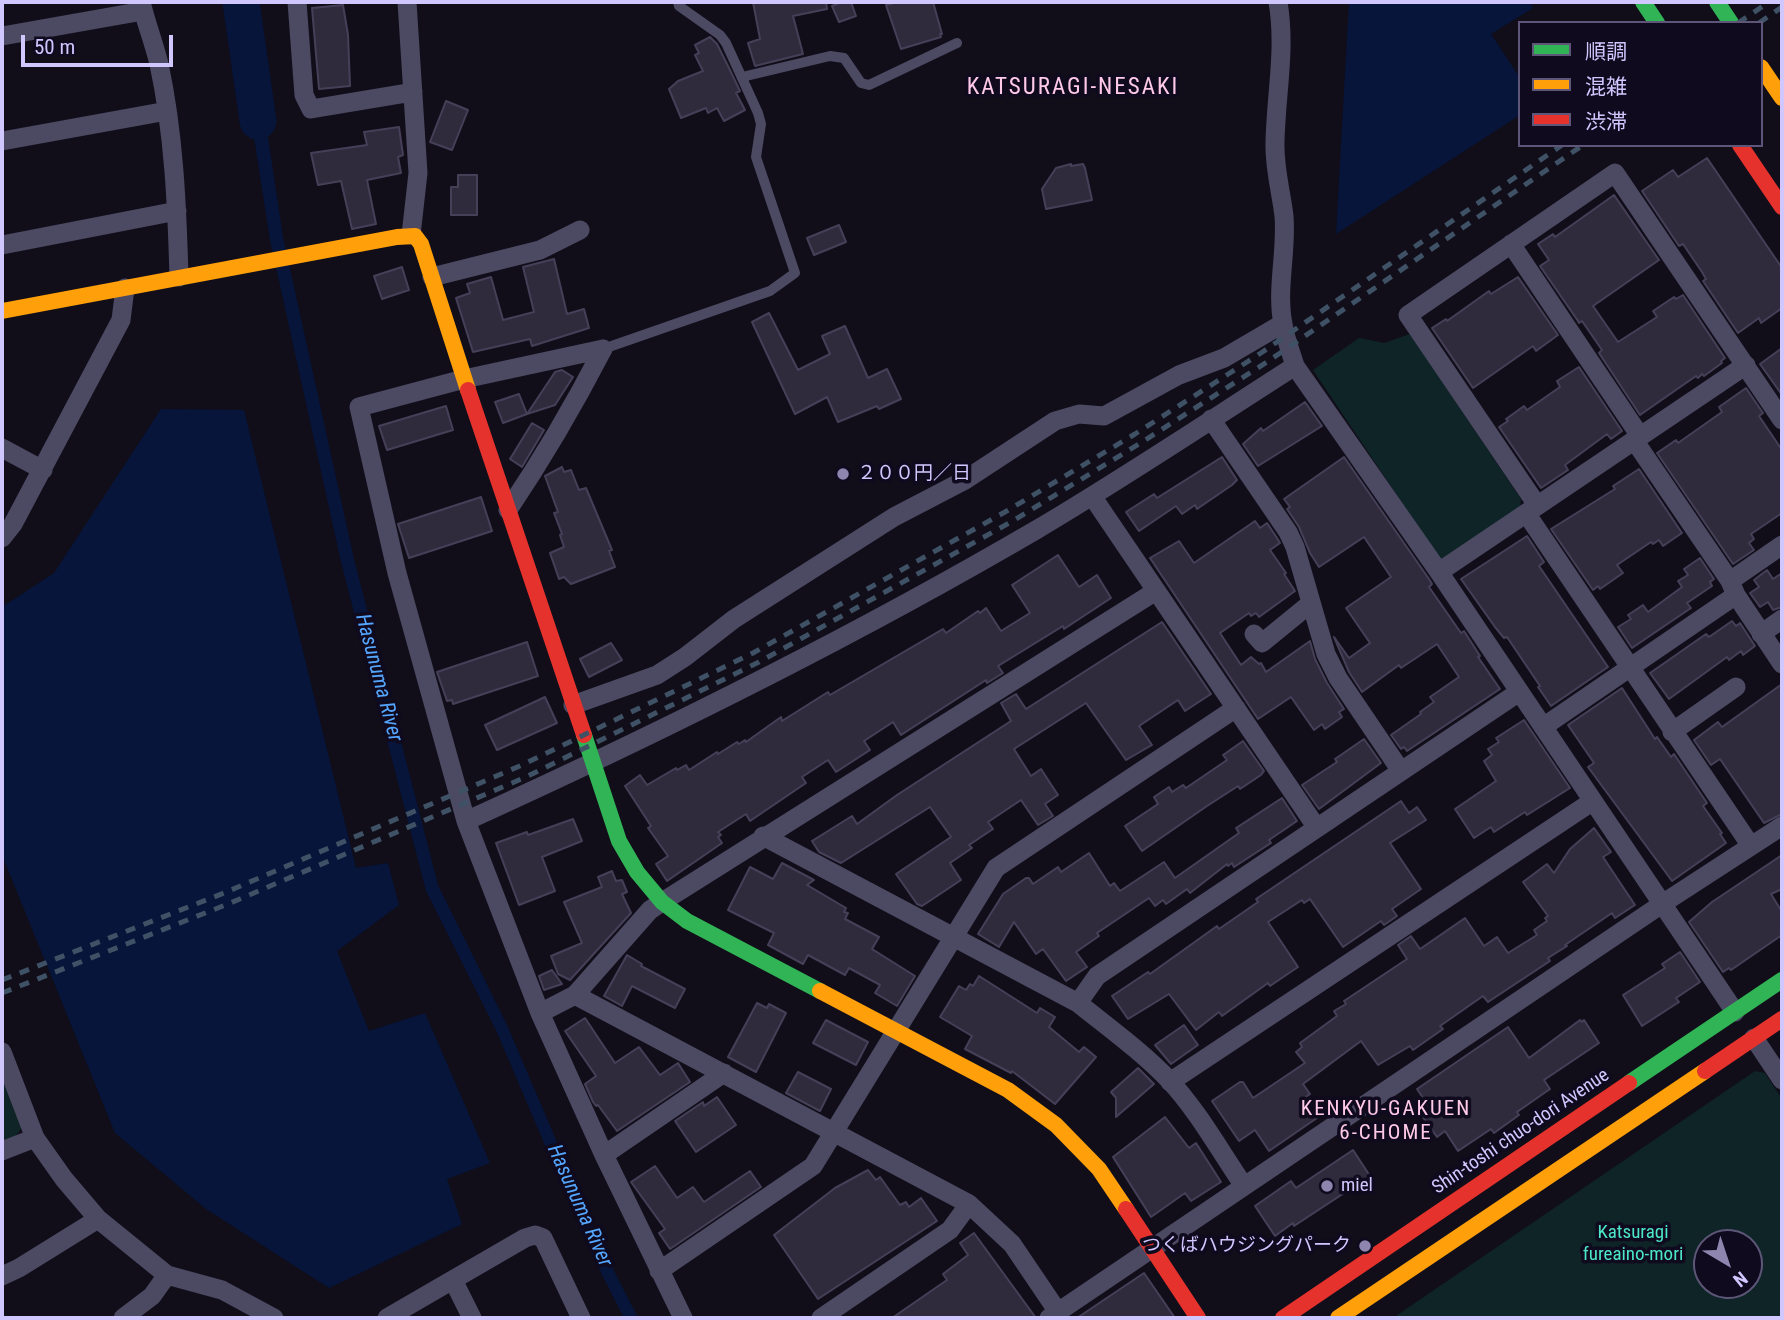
<!DOCTYPE html>
<meta charset="utf-8">
<style>
body{margin:0}
#map{position:relative;width:1784px;height:1320px;overflow:hidden;background:#110e1a;font-family:"Roboto Condensed","Noto Sans JP",sans-serif}
canvas{display:block}
.frame{position:absolute;inset:0;border:4px solid #d1c7ff;pointer-events:none}
.legend{position:absolute;left:1518px;top:21px;width:245px;height:126px;box-sizing:border-box;background:#0f0a1e;border:2px solid #5d5678;margin:0;padding:9px 12px;list-style:none;font-size:21px;color:#d1c7ff}
.legend li{display:flex;align-items:center;gap:14px;height:35px}
.legend b{width:35px;border:2px solid #5d5678}
.north{position:absolute;left:1693px;top:1229px;width:70px;height:70px;box-sizing:border-box;background:#0f0a1e;border:2px solid #5d5678;border-radius:50%;rotate:141deg;font-size:19px;font-weight:700;line-height:28px;text-align:center;color:#d1c7ff}
.north::after{content:'';display:block;margin:auto;width:24px;height:32px;background:#8e86af;clip-path:polygon(50% 0,100% 100%,50% 72%,0 100%)}
.scale{position:absolute;left:21px;top:35px;width:152px;height:32px;box-sizing:border-box;border:4px solid #d1c7ff;border-top:0;padding-left:9px;font-size:21px;line-height:24px;white-space:nowrap;color:#d1c7ff;-webkit-text-stroke:5px #0f0a1e;paint-order:stroke}
</style>
<div id="map">
<canvas width="1784" height="1320"></canvas>
<div class="frame"></div>
<ul class="legend">
<li><b style="height:9px;background:#30b455"></b>順調</li>
<li><b style="height:9px;background:#ff9f0a"></b>混雑</li>
<li><b style="height:9px;background:#e5322d"></b>渋滞</li>
</ul>
<div class="north">N</div>
<div class="scale">50 m</div>
</div>
<script>
const ctx = document.querySelector('canvas').getContext('2d');
ctx.lineJoin = 'round';
function paint(path, color) { ctx.fillStyle = color; ctx.fill(path, 'evenodd'); }
function trace(path, color, width, dash) { ctx.strokeStyle = color; ctx.lineWidth = width; ctx.lineCap = dash ? 'butt' : 'round'; ctx.setLineDash(dash || []); ctx.stroke(path); }
function drawText(font, color, halo, rows, align = 'center') {
  ctx.font = font + ' "Roboto Condensed","Noto Sans JP",sans-serif'; ctx.lineWidth = 7; ctx.setLineDash([]); ctx.textBaseline = 'middle'; ctx.strokeStyle = halo; ctx.fillStyle = color; for (const [text, x, y, turn = 0] of rows) {
    ctx.save(); ctx.translate(x, y); ctx.rotate((+turn || 0) * Math.PI / 180); ctx.textAlign = isNaN(turn) ? turn : align; if (halo) ctx.strokeText(text, 0, 0); ctx.fillText(text, 0, 0); ctx.restore();
  }
}
paint(new Path2D(`
 M1410,334L1521,499L1520,508L1441,561L1313,370L1359,338L1384,343Z
 M2,1069L23,1126L13,1140L2,1145Z
 M1755,1071L1765,1073L1782,1099V1318H1393ZM1707,1243H1749V1285H1707Z`), '#0e2426');
paint(new Path2D(`
 M1349,2H1529L1533,8L1491,34L1520,78V115L1336,234Z
 M258,71L283,237L354,559L438,885L507,1025L601,1245L638,1318H624L589,1249L496,1030L426,891L341,562L270,240L244,73Z
 M161,409L244,410L356,868L388,863L399,905L337,951L369,1031L425,1013L490,1163L447,1179L462,1224L329,1288L206,1209L115,1133L2,855V607L54,573Z`), '#061539');
trace(new Path2D(`
 M241,2L258,121`), '#061539', 37);
const building = new Path2D(`
 M753,2H826L827,9L793,16L803,54L755,66L748,43L760,39Z
 M842,2H851L856,16L839,22L832,6Z
 M898,2H933L942,34H940L941,37L901,49L886,5Z
 M343,5L348,35L350,86L319,89L312,8Z
 M710,37L717,44L729,68L740,91L736,93L745,110L724,121L717,108L708,113L706,108L681,118L669,89L678,81L703,71L695,55L699,53L695,45Z
 M446,101L468,110L452,150L430,142Z
 M399,127L403,155L398,157L401,173L367,180L376,224L352,229L341,181L318,185L311,153L367,145L364,132Z
 M1707,158L1782,268V308L1761,323L1759,318L1738,333L1703,281L1706,279L1702,272L1683,244L1679,246L1642,191L1673,170L1678,177Z
 M1071,164V166L1083,164L1085,168L1092,200L1046,209L1042,189L1056,168Z
 M458,175H477V215H451V187H458Z
 M1614,195L1659,260L1593,306L1618,342L1657,317L1653,311L1674,297L1676,299L1683,295L1725,358L1721,361L1722,363L1704,376L1702,374L1698,378L1696,376L1640,415L1599,353L1602,350L1582,321L1579,323L1578,321L1540,266L1549,260L1538,244L1553,234L1555,237Z
 M839,225L846,242L814,255L807,238Z
 M554,259L567,314L584,309L589,328L532,346L530,339L473,352L456,298L470,293L467,284L491,277L503,320L534,312L523,267Z
 M402,267L409,290L382,299L374,276Z
 M1518,277L1558,335L1536,351L1533,346L1473,388L1432,328L1446,319L1447,321L1489,291L1491,294Z
 M769,313L798,370L830,354L822,336L845,326L868,378L887,369L901,399L879,409L877,406L838,422L827,397L795,414L752,322Z
 M1782,348V395L1760,364Z
 M1579,367L1622,431L1611,439L1607,434L1565,465L1568,470L1541,488L1499,427L1508,421L1506,419L1524,406L1527,410L1560,387L1557,381Z
 M562,370L573,377L555,405L527,414L555,372Z
 M1746,388L1763,413L1759,416L1782,450V513L1751,534L1754,539L1749,543L1754,550L1733,564L1657,453L1676,440L1678,443L1722,412L1719,407Z
 M519,394L527,414L503,423L495,402Z
 M1305,402L1322,426L1258,466L1243,444L1261,428L1263,431Z
 M446,406L453,430L387,450L379,426Z
 M532,423L544,430L522,467L510,459Z
 M1222,457L1237,480L1232,485L1197,509L1195,505L1182,514L1176,506L1139,531L1126,512L1154,494L1157,498Z
 M1344,457L1429,579L1432,584L1429,587L1461,633L1464,631L1480,656L1478,657L1500,689L1407,751L1404,747L1401,749L1391,735L1421,714L1420,712L1434,702L1430,697L1459,677L1437,644L1401,668L1399,665L1362,692L1349,672L1334,637L1349,658L1370,643L1346,608L1391,577L1364,537L1319,567L1310,553L1299,527L1287,509L1290,507L1284,499Z
 M562,467L564,472L571,470L579,490L586,488L612,550L609,551L615,567L571,584L564,577L559,579L550,553L564,547L560,535L562,534L554,513L558,512L545,476Z
 M1639,469L1682,533L1663,546L1659,540L1653,544L1651,542L1617,565L1623,573L1600,589L1598,586L1593,590L1551,529L1615,489L1613,486Z
 M481,497L492,531L409,558L398,524Z
 M1255,521L1260,528L1267,523L1277,538L1280,543L1270,550L1286,573L1284,574L1295,591L1259,617L1256,613L1251,616L1249,613L1220,633L1241,665L1251,657L1259,664L1261,663L1266,672L1310,641L1315,659L1327,683L1344,709L1339,712L1342,717L1325,729L1322,724L1314,730L1291,697L1258,719L1150,558L1179,541L1194,563Z
 M1527,536L1544,562L1539,566L1608,667L1551,706L1538,687L1540,686L1507,637L1504,638L1495,627L1461,579Z
 M1058,555L1079,587L1097,575L1111,598L1064,629L1063,626L998,666L1003,673L987,683L986,680L901,735L893,722L864,741L870,750L836,772L828,760L802,777L806,783L750,821L746,814L718,832L721,835L718,837L722,843L667,881L656,864L668,856L648,828L651,826L625,786L640,775L647,785L676,768L677,770L686,765L689,770L717,752L718,754L737,742L739,744L745,740L746,742L781,717L782,721L828,692L830,695L943,629L946,633L978,611L980,613L986,608L1001,631L1030,613L1012,585Z
 M1700,558L1714,579L1710,582L1712,586L1687,603L1691,608L1632,648L1618,627L1631,619L1628,615L1643,605L1648,612L1682,587L1678,581L1688,575L1684,569Z
 M1767,570L1773,579L1782,573V607L1773,610L1768,602L1760,607L1750,593L1759,587L1754,580Z
 M1732,621L1736,626L1740,623L1755,646L1743,655L1741,651L1729,660L1727,657L1669,699L1650,673L1706,634L1709,637Z
 M1162,622L1211,694L1185,711L1178,700L1139,726L1152,745L1126,760L1086,703L1014,749L1031,776L1041,769L1058,795L1045,804L1053,816L1038,825L1021,800L988,822L993,829L969,845L972,848L950,863L961,880L922,906L917,904L896,874L951,837L930,807L841,863L819,852L812,841L852,816L857,824L897,795L1011,721L1001,703L1016,694L1026,709Z
 M527,642L538,676L453,704L452,700L447,701L437,672Z
 M611,643L622,660L589,677L580,659Z
 M1782,684V814L1764,823L1720,759L1711,765L1694,740L1718,722L1722,727Z
 M1622,688L1655,739L1657,737L1671,757L1674,754L1707,803L1703,806L1722,833L1720,834L1726,843L1672,881L1588,767L1594,763L1568,725Z
 M545,697L557,723L497,750L485,725Z
 M1524,720L1570,788L1527,815L1525,812L1494,832L1491,827L1474,838L1455,809L1496,781L1484,761L1492,755L1488,749L1499,742L1496,738Z
 M1364,739L1381,763L1319,809L1302,785L1337,762L1335,759Z
 M1243,741L1264,771L1261,775L1240,789L1238,786L1207,806L1142,851L1125,826L1158,804L1154,797L1169,787L1172,792L1183,785L1186,788L1227,760L1223,755Z
 M1282,798L1297,821L1269,840L1271,843L1234,867L1232,863L1228,866L1227,864L1190,893L1187,889L1166,904L1163,900L1155,906L1149,898L1097,933L1099,936L1076,952L1087,967L1066,981L1043,949L1036,954L1014,922L999,947L978,934L1003,894L1026,878H1029L1033,884L1058,867L1061,872L1089,853L1110,886L1114,883L1120,891L1164,862L1175,878L1239,833L1236,828Z
 M1401,801L1409,813L1417,807L1426,820L1390,843L1421,889L1392,909L1397,916L1384,925L1381,921L1343,947L1310,899L1304,903L1302,900L1268,922L1298,967L1270,986L1268,983L1222,1016L1219,1012L1196,1030L1169,994L1128,1019L1112,996L1148,972L1150,974L1217,926L1219,929L1258,902L1256,899Z
 M573,819L582,841L542,857L555,891L519,905L496,843L527,832L528,835Z
 M1594,828L1611,852L1603,857L1635,905L1615,918L1612,913L1565,945L1567,946L1548,958L1550,961L1488,1002L1483,996L1440,1026L1443,1029L1413,1050L1410,1046L1378,1065L1361,1041L1303,1084L1310,1094L1303,1099L1317,1118L1269,1151L1255,1130L1239,1141L1212,1101L1240,1082H1243L1253,1098L1305,1063L1296,1052L1302,1047L1300,1043L1337,1016L1334,1011L1346,1004L1344,1001L1407,959L1398,945L1411,936L1420,949L1465,918L1484,946L1497,937L1508,953L1537,935L1534,930L1547,921L1545,918L1548,916L1523,882L1547,864L1554,873L1570,849Z
 M1782,855V889L1771,894L1782,912V935L1731,970L1729,968L1723,972L1689,922L1712,902Z
 M782,863L814,880L807,885L846,908L844,912L848,913L845,919L879,937L872,949L915,976L897,1006L875,993L880,985L849,968L845,975L808,955L803,964L768,945L774,933L728,910L750,867L773,879Z
 M612,871L616,881L622,880L627,892L622,894L631,913L570,980L558,974L551,956L582,943L564,902L602,887L598,877Z
 M1680,952L1700,982L1676,998L1679,1002L1642,1026L1623,995L1665,968L1662,964Z
 M627,955L642,964L641,966L685,989L675,1008L632,986L622,1006L604,996Z
 M552,970L562,984L544,990L539,976Z
 M979,976L1037,1013L1040,1008L1055,1017L1049,1027L1079,1052L1084,1047L1096,1057L1055,1104L1012,1071L1011,1073L965,1049L972,1036L940,1017L959,986L966,990L970,984L973,986Z
 M757,1003L767,1008L769,1004L786,1013L756,1072L728,1057Z
 M585,1018L615,1063L639,1047L660,1075L678,1063L690,1082L617,1131L598,1105L596,1106L593,1102L585,1084L596,1076L565,1031Z
 M826,1020L868,1042L856,1065L813,1043Z
 M1580,1020L1582,1022L1584,1020L1599,1043L1544,1080L1550,1089L1517,1112L1519,1115L1494,1133L1491,1129L1458,1151L1445,1131L1437,1137L1422,1116L1431,1110L1417,1089L1508,1027L1529,1058Z
 M1184,1025L1198,1045L1171,1064L1155,1045Z
 M1138,1068L1154,1084L1116,1117V1098L1111,1092Z
 M798,1072L831,1089L820,1111L786,1093Z
 M717,1097L736,1125L696,1152L675,1121L703,1102L704,1106Z
 M1165,1117L1189,1148L1196,1143L1221,1182L1191,1201L1185,1193L1151,1217L1113,1157Z
 M1353,1150L1370,1176L1294,1226L1293,1223L1275,1236L1255,1206L1291,1181L1296,1188Z
 M655,1166L677,1198L693,1187L704,1202L750,1171L761,1187L670,1249L659,1233L665,1229L631,1182Z
 M868,1170L876,1180L880,1177L900,1205L906,1202L909,1207L921,1198L937,1221L818,1299L774,1235L835,1188Z
 M974,1233L1036,1318H892L947,1280L943,1274L968,1255L960,1243Z
 M1144,1273L1175,1318H1077Z`);
paint(building, '#2f2b3d');
trace(building, '#454058', 2);
trace(new Path2D(`
 M742,77L830,56L844,58L861,83L869,85L957,43
 M603,349L770,291L795,273L756,157L761,124L758,113L726,43L720,35L679,6L678,2`), '#4c4963', 10);
trace(new Path2D(`
 M141,2C146,23 154,43 159,64C174,134 177,206 179,277
 M297,2L304,95L311,109L413,92
 M407,2L418,173L411,235
 M1278,2C1286,49 1276,94 1275,142C1274,167 1281,191 1284,216C1287,252 1276,289 1283,324C1285,338 1291,352 1295,366
 M2,36L143,11
 M2,141L167,111
 M1511,244L1640,436
 M2,245L177,211
 M432,277L540,250L580,230
 M603,349L464,379L359,407L397,573L466,821L540,1013L604,1155L683,1318
 M1211,419L1288,532L1295,547L1326,654L1338,678L1401,771
 M1634,440L1730,581L1736,595L1782,664
 M2,448L43,470
 M1092,496L1317,828
 M1537,505L1408,315L1615,173L1782,420
 M508,510C543,458 574,405 603,349
 M1526,513L1751,846
 M2,538L13,524L121,320L125,288
 M1439,572L1746,365
 M1730,581L1782,545
 M1254,634L1262,643L1311,603
 M1761,634L1782,619
 M573,705L657,675L685,657L734,619L894,517L965,480L1055,421L1079,414L1104,416L1179,375L1224,358L1282,324
 M1543,727L1736,595
 M1672,732L1736,687
 M466,821C660,733 851,638 1036,530C1124,478 1209,421 1295,366L1439,572L1735,1012
 M763,836L1078,1003C1109,1028 1141,1051 1169,1080C1198,1111 1220,1151 1244,1186
 M575,995L969,1204L1012,1244L1058,1312
 M1078,1003L1097,976L1519,692
 M540,1013L575,995L650,910L662,902L1156,591
 M1754,1038L1782,1080
 M2,1052L35,1138L64,1179L98,1219L167,1275L222,1290L274,1318
 M1170,1082L1593,801
 M2,1151L35,1138
 M604,1155L724,1073
 M659,1271L813,1166L996,868L1236,708
 M2,1276L19,1268L98,1219
 M453,1280L472,1318
 M123,1318L152,1296L167,1275
 M387,1318L525,1238L535,1235L543,1238L581,1318
 M821,1318L950,1230L969,1204
 M1049,1318L1662,904L1782,826`), '#4c4963', 19);
trace(new Path2D(`
 M1643,2L1657,23
 M1717,2L1731,23
 M584,735L619,841L637,872L662,902L687,921L820,991
 M1629,1083L1782,980`), '#30b455', 16);
trace(new Path2D(`
 M1761,67L1782,98
 M2,311L397,237L415,236L421,244L468,390
 M820,991L1008,1090L1056,1125L1099,1169L1126,1209
 M1338,1318L1705,1071`), '#ff9f0a', 16);
trace(new Path2D(`
 M1740,145L1782,207
 M468,390L584,735
 M1705,1071L1782,1019
 M1126,1209L1198,1318
 M1283,1318L1629,1083`), '#e5322d', 16);
trace(new Path2D(`
 M1738,23L1769,2
 M1759,23L1782,7
 M2,980L224,893L522,765L753,653L1005,512L1135,434L1261,353L1562,145
 M2,993L228,904L526,777L759,662L1011,522L1139,444L1267,362L1583,145`), '#3f5165', 5, [10, 9]);
for (const [x, y, r, color] of [
 [843,474,7,"#8e86af"],
 [1327,1186,7,"#8e86af"],
 [1365,1246,7,"#8e86af"]
]) { const dot = new Path2D(); dot.arc(x, y, r, 0, 2 * Math.PI); ctx.fillStyle = color; ctx.fill(dot); trace(dot, '#0f0a1e', 2.5); }
drawText('19px', '#d1c7ff', '#0f0a1e', [
 ["２００円／日",857,474],
 ["miel",1341,1186],
 ["つくばハウジングパーク",1351,1246,"right"]
], 'left');
drawText('19px', '#d1c7ff', '#0f0a1e', [
 ["Shin-toshi chuo-dori Avenue",1521,1132,-34]
]);
drawText('19px', '#4ce6c9', '#0f0a1e', [
 ["Katsuragi",1633,1233],
 ["fureaino-mori",1633,1255]
]);
drawText('italic 21px', '#55a6ff', '#0f0a1e', [
 ["Hasunuma River",378,678,75],
 ["Hasunuma River",579,1206,66]
]);
ctx.letterSpacing = '2px';
drawText('21px', '#ffc9e8', '#0f0a1e', [
 ["KENKYU-GAKUEN",1386,1110],
 ["6-CHOME",1386,1134]
]);
ctx.letterSpacing = '0px';
ctx.letterSpacing = '2px';
drawText('23px', '#ffc9e8', '#0f0a1e', [
 ["KATSURAGI-NESAKI",1073,88]
]);
ctx.letterSpacing = '0px';
</script>
